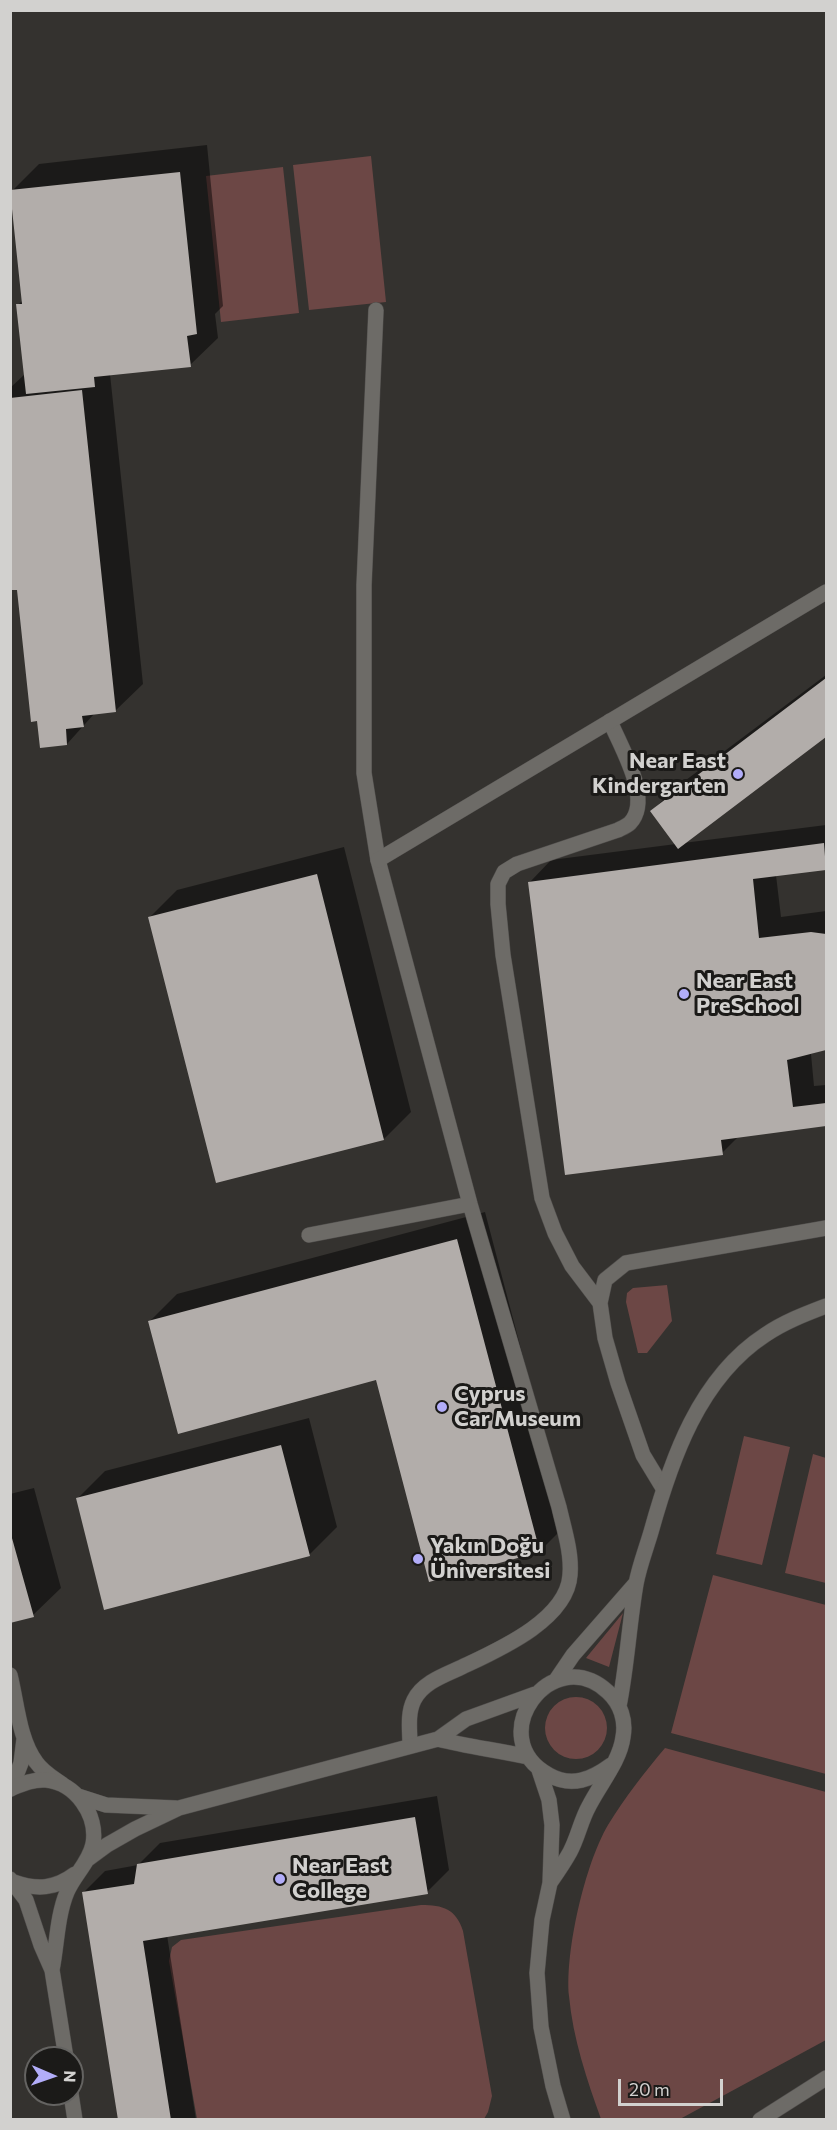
<!DOCTYPE html>
<meta charset="utf-8">
<style>
body{margin:0}
#map{position:relative;width:837px;height:2130px;overflow:hidden;background:#34322f;font-family:Commissioner,sans-serif}
canvas{display:block}
.frame{position:absolute;inset:0;border:12px solid #d2d1cf;pointer-events:none}
.north{position:absolute;left:24px;top:2046px;width:60px;height:60px;box-sizing:border-box;background:#1b1a18;border:2px solid #646361;border-radius:50%;rotate:92deg;font-size:16px;font-weight:700;line-height:24px;text-align:center;color:#d2d1cf}
.north::after{content:'';display:block;margin:auto;width:21px;height:27px;background:#b2adf9;clip-path:polygon(50% 0,100% 100%,50% 72%,0 100%)}
.scale{position:absolute;left:618px;top:2079px;width:105px;height:27px;box-sizing:border-box;border:3px solid #d2d1cf;border-top:0;padding-left:8px;font-size:18px;line-height:21px;white-space:nowrap;color:#d2d1cf;-webkit-text-stroke:4px #1b1a18;paint-order:stroke}
</style>
<div id="map">
<canvas width="837" height="2130"></canvas>
<div class="frame"></div>
<div class="north">N</div>
<div class="scale">20 m</div>
</div>
<script>
const ctx = document.querySelector('canvas').getContext('2d');
ctx.lineJoin = 'round';
function paint(path, color) { ctx.fillStyle = color; ctx.fill(path, 'evenodd'); }
function trace(path, color, width, dash) { ctx.strokeStyle = color; ctx.lineWidth = width; ctx.lineCap = dash ? 'butt' : 'round'; ctx.setLineDash(dash || []); ctx.stroke(path); }
function drawText(font, color, halo, rows, align = 'center') {
  ctx.font = font + ' Commissioner,sans-serif'; ctx.lineWidth = 6; ctx.setLineDash([]); ctx.textBaseline = 'middle'; ctx.strokeStyle = halo; ctx.fillStyle = color; for (const [text, x, y, turn = 0] of rows) {
    ctx.save(); ctx.translate(x, y); ctx.rotate((+turn || 0) * Math.PI / 180); ctx.textAlign = isNaN(turn) ? turn : align; if (halo) ctx.strokeText(text, 0, 0); ctx.fillText(text, 0, 0); ctx.restore();
  }
}
paint(new Path2D(`
 M371,156L386,302L309,310L293,165Z
 M283,167L299,313L221,322L206,176Z
 M667,1285L672,1321L647,1353H638L626,1302L627,1293L633,1288Z
 M744,1436L790,1447L762,1565L716,1554Z
 M813,1454L826,1458V1583L785,1573Z
 M713,1575L826,1605V1774L671,1733Z
 M623,1613L609,1667L586,1658Z
 M545 1728a31 31 0 1 1 62 0a31 31 0 1 1-62 0Z
 M665,1748L826,1792V2040L680,2119H601C587,2080 573,2039 569,1996C565,1951 585,1864 608,1825C625,1797 644,1773 665,1748Z
 M421,1905C443,1905 456,1909 463,1931L492,2096L488,2112L484,2119H197L169,1961L172,1947L181,1940Z`), '#6c4745');
paint(new Path2D(`
 M207,145L223,306L215,314L218,338L190,365L110,374L143,684L115,711L94,714L67,744L18,588L10,589V388L25,374L18,305L23,300L12,191L39,164Z
 M826,675V735L683,843L826,825V868L776,875L781,917L826,911V1049L811,1054L814,1086L826,1085V1125L739,1136L722,1153L530,882L551,860L676,844L652,811L674,789Z
 M344,847L411,1112L384,1139L150,917L177,890Z
 M485,1212L567,1524L540,1551L377,1379L150,1321L177,1294Z
 M309,1418L337,1527L309,1555L78,1498L105,1471Z
 M34,1488L61,1588L33,1615L10,1621V1494Z
 M437,1796L449,1870L427,1892L167,1935L196,2120H119L83,1893L105,1871L138,1865L160,1843Z`), '#0007');
paint(new Path2D(`
 M180,172L197,334L187,336L191,367L94,377L95,387L26,394L16,304H22L10,190Z
 M82,390L116,712L82,716L84,727L66,729L67,745L40,748L37,721L31,722L17,590H10V398Z
 M826,678V737L678,849L650,811Z
 M824,843L826,870L753,879L759,938L811,932L826,934V1050L787,1060L793,1107L826,1103V1126L721,1140L723,1155L565,1175L528,882Z
 M317,874L384,1140L216,1183L148,917Z
 M457,1239L540,1552L429,1582L376,1380L178,1434L148,1321Z
 M281,1445L310,1556L104,1610L76,1498Z
 M10,1531L34,1617L10,1623Z
 M415,1817L428,1894L143,1941L171,2120H118L82,1892L134,1884L137,1864Z`), '#b2adaa');
const service = new Path2D(`
 M376,310L364,585V773L378,860L470,1204L559,1507C564,1529 572,1553 570,1575C567,1620 498,1650 462,1667C445,1675 423,1682 414,1700C407,1714 410,1731 410,1746
 M309,1235L470,1204
 M600,1303L572,1266L555,1233L542,1198L503,955L498,904V884L504,872L517,864L618,830C622,828 627,826 630,823C653,799 620,746 610,721
 M663,1488L643,1455L618,1383L605,1338L600,1303L605,1280L626,1263L826,1228
 M10,1675C17,1703 19,1739 36,1762C43,1772 52,1777 62,1784
 M11,1789L21,1763L24,1739`);
const minor = new Path2D(`
 M378,860L826,592
 M556,1680L573,1655L636,1583
 M619,1706C627,1666 629,1625 636,1584C639,1567 646,1549 651,1532C671,1460 699,1378 765,1335C784,1322 805,1314 826,1306
 M438,1739C468,1747 498,1750 528,1757
 M539,1770L549,1800L552,1825L550,1883L542,1920L537,1973L541,2027L553,2086L563,2120
 M10,1789C22,1784 33,1779 46,1780C76,1783 98,1815 93,1844C89,1863 74,1875 67,1892C57,1916 57,1945 52,1970
 M78,1796L106,1805L176,1808
 M88,1859L107,1845L135,1829L179,1808L438,1739L466,1719L535,1694
 M10,1879L26,1900L41,1945L52,1970L66,2058
 M14,1882C37,1890 55,1889 75,1874
 M550,1883C557,1873 564,1863 570,1852C578,1837 581,1820 589,1806C600,1784 620,1761 623,1737C626,1721 621,1704 608,1692C552,1640 481,1738 549,1775C572,1788 592,1779 611,1765
 M71,2094L75,2120
 M760,2120L826,2078`);
trace(service, '#4f4d4b', 16);
trace(minor, '#4f4d4b', 16);
trace(service, '#6d6b67', 15);
trace(minor, '#6d6b67', 15);
for (const [x, y, r, color] of [
 [738,774,6,"#b2adf9"],
 [684,994,6,"#b2adf9"],
 [442,1407,6,"#b2adf9"],
 [418,1559,6,"#b2adf9"],
 [280,1879,6,"#b2adf9"]
]) { const dot = new Path2D(); dot.arc(x, y, r, 0, 2 * Math.PI); ctx.fillStyle = color; ctx.fill(dot); trace(dot, '#1b1a18', 2); }
drawText('bold 22px', '#d2d1cf', '#1b1a18', [
 ["Near East",726,761,"right"],
 ["Kindergarten",726,786,"right"],
 ["Near East",696,981],
 ["PreSchool",696,1006],
 ["Cyprus",454,1394],
 ["Car Museum",454,1419],
 ["Yakın Doğu",430,1546],
 ["Üniversitesi",430,1571],
 ["Near East",292,1866],
 ["College",292,1891]
], 'left');
</script>
